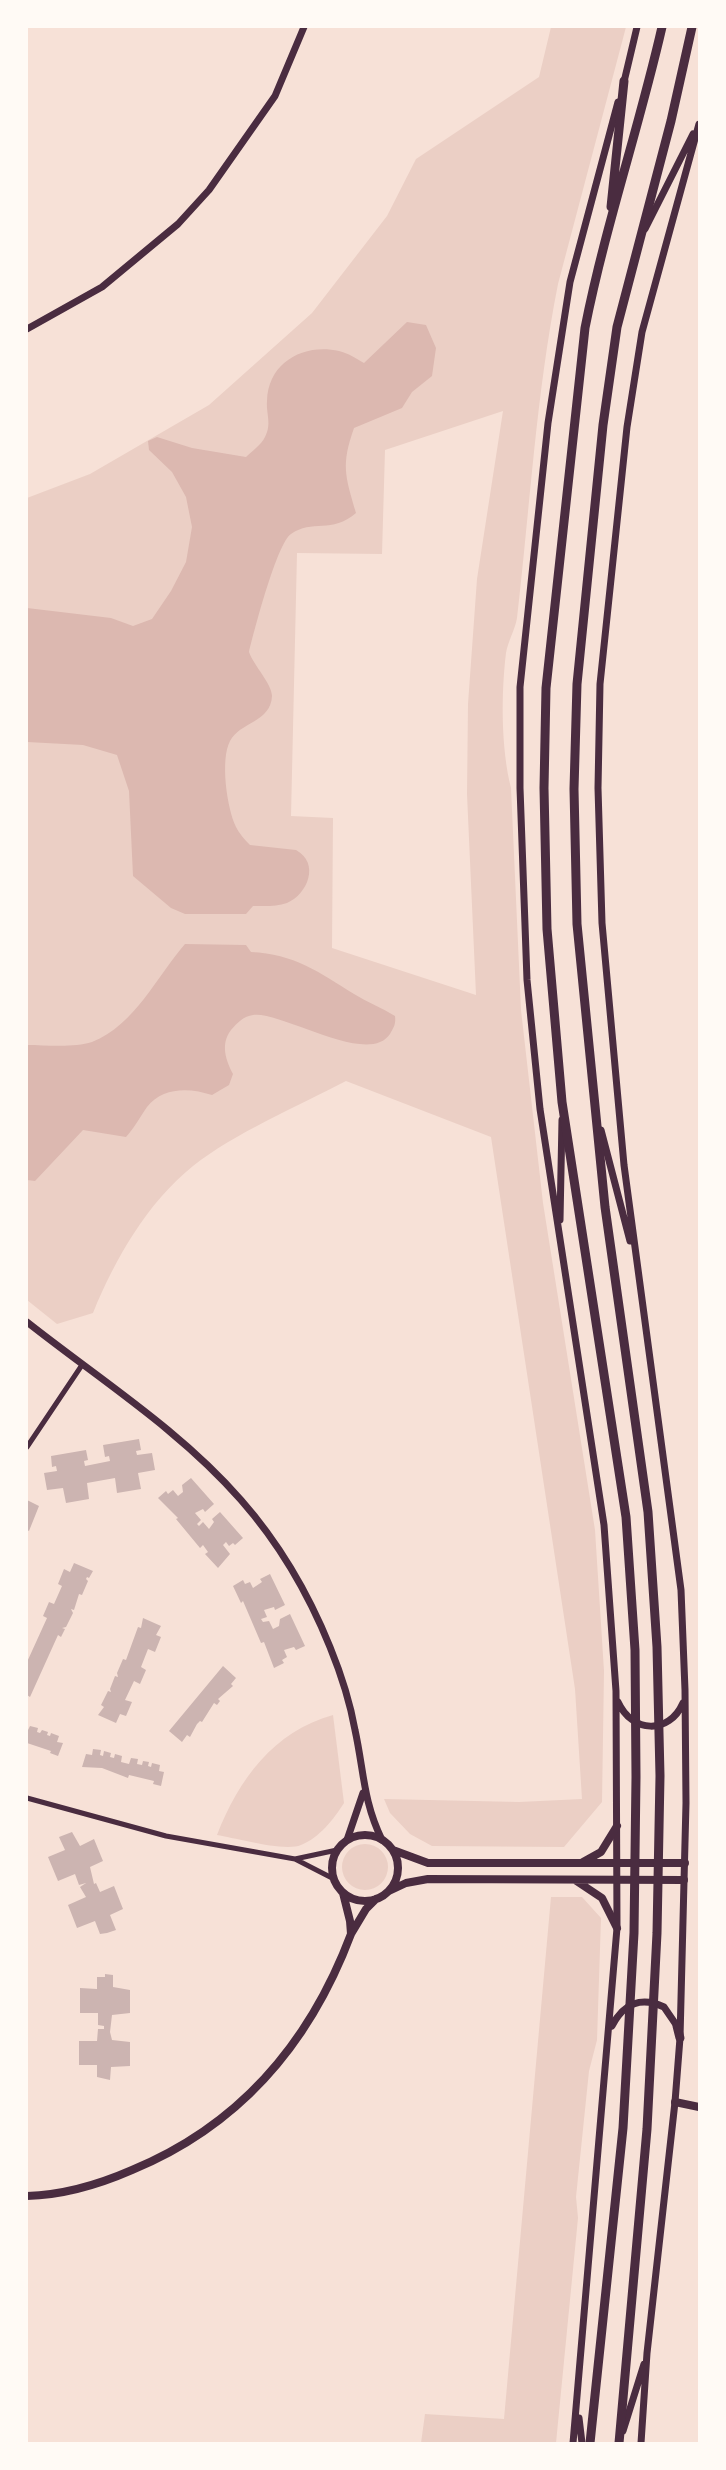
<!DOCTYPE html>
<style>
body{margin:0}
#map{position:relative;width:726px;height:2470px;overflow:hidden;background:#f7e1d7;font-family:"Nunito Sans",sans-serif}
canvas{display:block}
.frame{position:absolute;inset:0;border:28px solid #fffaf5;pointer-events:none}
</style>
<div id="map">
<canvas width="726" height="2470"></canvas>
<div class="frame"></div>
</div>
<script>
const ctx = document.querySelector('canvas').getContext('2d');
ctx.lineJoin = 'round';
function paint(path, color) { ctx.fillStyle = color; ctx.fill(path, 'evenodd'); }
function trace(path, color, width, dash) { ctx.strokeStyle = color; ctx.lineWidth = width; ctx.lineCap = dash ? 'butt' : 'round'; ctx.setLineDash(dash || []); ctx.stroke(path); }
paint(new Path2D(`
 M551,27H626L558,284C536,395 530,507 517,618C515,630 508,641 506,653C501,694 501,748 511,788L521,1010L543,1203L595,1530L604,1671L602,1802L564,1847L432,1846L410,1834L390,1813L384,1799L519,1802L582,1799L575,1689L491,1137L346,1081C300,1105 233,1134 193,1166C147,1203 115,1259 93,1313L57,1324L27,1300V498L90,474L209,405L312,313L387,216L416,159L539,77ZM503,411L477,579L468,704L467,794L476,995L332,948L333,818L291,816L297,553L382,554L385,450Z
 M333,1715L344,1803C334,1819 319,1838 301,1845C284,1852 236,1838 217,1835C239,1779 273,1732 333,1715Z
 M342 1867a23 23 0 1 1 46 0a23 23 0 1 1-46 0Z
 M551,1897H582L601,1918L597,2040L589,2071L576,2197L578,2218L556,2443H421L425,2414L504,2419Z`), '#ebcfc5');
paint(new Path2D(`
 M407,322L426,325L436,348L432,376L412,392L402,408L354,428C341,465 345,475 356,513C332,534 312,519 291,534C277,543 254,631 249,652C254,666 272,684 272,696C271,722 240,722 230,741C220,760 227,808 236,827C239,833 245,840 250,845L296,850C320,863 308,894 287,903C276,907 264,906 253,906L246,914H185L171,908L133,876L129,791L117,755L83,745L27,742V608L111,618L133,626L152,619L171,591L186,562L192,527L186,497L172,472L149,450L148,441L157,437L192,448L246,457C252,451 261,445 265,437C272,424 266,414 267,401C268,362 304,343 339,351C348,353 357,359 364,363Z
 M185,944L246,945L251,952C294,954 319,972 354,994C367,1002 382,1008 395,1016C396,1024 394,1027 390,1034C368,1067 282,1011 253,1015C244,1016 237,1023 231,1030C220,1044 226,1061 233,1074L229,1085L212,1095C191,1088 163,1086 147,1107C140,1117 135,1127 126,1137L83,1130L35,1181L27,1180V1045C46,1045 74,1048 92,1042C135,1025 157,976 185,944Z`), '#dcb8b0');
paint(new Path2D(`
 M139,1439L141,1450L136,1451L137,1455L152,1453L155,1470L138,1473L141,1489L117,1493L115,1478L87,1483L89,1499L66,1503L63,1488L47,1490L44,1473L57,1471L56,1466L52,1467L51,1456L86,1450L88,1460L84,1461L85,1466L110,1461L109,1456L105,1457L103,1445Z
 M191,1478L214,1504L205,1512L203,1509L195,1513L201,1520L197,1524L199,1526L203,1522L209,1529L214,1522L212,1519L220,1512L243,1538L235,1545L233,1543L229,1546L226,1542L223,1545L230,1554L218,1568L205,1554L208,1552L203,1545L200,1548L176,1519L178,1518L158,1498L166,1491L168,1494L173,1490L178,1496L183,1492L182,1485Z
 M27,1500L39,1506L29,1531L27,1530Z
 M74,1563L93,1571L89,1578L87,1577L86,1579L88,1581L82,1595L79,1594L74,1610L71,1609L73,1613L66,1627L62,1628L65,1629L61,1637L58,1635L30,1697L27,1695V1662L47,1618L43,1616L49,1602L54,1604L62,1586L58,1584L64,1569L70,1572Z
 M270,1574L285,1605L275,1610L274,1607L264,1610L267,1617L261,1619L263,1622L269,1621L273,1629L279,1626L280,1619L290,1614L305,1646L296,1650L294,1647L284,1650L287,1657L282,1660L284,1663L274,1668L264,1642L261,1643L243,1601L241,1603L233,1586L243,1580L245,1584L250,1582L253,1588L262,1582L260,1579Z
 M143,1618L161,1626L156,1635L161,1637L155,1652L148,1649L141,1667L146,1670L140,1684L134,1681L125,1700L132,1702L126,1716L120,1714L116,1723L98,1715L104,1707L101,1705L108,1691L111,1692L110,1689L115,1676L118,1677L117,1673L123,1659L126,1660L138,1627L141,1628Z
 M223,1666L236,1678L231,1684L233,1686L218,1699L220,1701L217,1705L214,1703L202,1722L200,1721L197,1724L190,1737L187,1735L182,1742L169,1731Z
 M30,1726L38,1728L37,1732L40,1733L42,1730L48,1732L47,1735L50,1736L51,1733L59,1736L57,1742L63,1743L58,1756L50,1753L51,1751L27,1743V1732Z
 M93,1749L101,1750L100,1755L103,1756L104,1751L111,1753L110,1757L114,1758L115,1754L122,1756L121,1762L129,1764L131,1758L138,1759L137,1764L142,1765L143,1761L149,1762L148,1766L151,1767L152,1763L160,1765L159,1771L164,1772L161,1786L153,1784L154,1781L129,1775L128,1778L102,1768L82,1767L86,1754L92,1755Z
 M72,1832L80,1846L94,1839L103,1861L90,1867L94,1884L96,1883L100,1892L114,1886L123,1909L110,1915L116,1930L107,1933L100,1934L95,1921L77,1928L68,1905L86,1897L80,1887L86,1883L79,1885L75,1874L58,1881L48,1857L65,1850L59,1837Z
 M105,1974L113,1975V1987L130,1990V2013L112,2015L110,2032L112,2040L130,2042V2066L111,2067L110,2080L97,2077V2065H79V2041H97L98,2029H104V2026L98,2025V2013H80V1988L97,1989V1977H105Z`), '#ccb4b1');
trace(new Path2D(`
 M27,1447L82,1365
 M27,1798L166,1836L295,1859
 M334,1879L295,1859L337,1850`), '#4a2c40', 5);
trace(new Path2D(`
 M623,86L637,27
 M645,229L693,134
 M27,329L102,287L178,224L209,190L275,96L304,27
 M601,1130L630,1241
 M560,1220L562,1120
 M27,1322C99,1379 180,1430 241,1500C278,1542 309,1595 330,1647C341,1674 350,1702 355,1730C364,1771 363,1801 382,1840
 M618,1702C632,1733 669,1735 683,1703
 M347,1840L363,1793
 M612,2026C623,2004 641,1996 664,2007L677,2026
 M579,2418L582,2443
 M623,2431L644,2364
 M573,2443L617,1928L616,1691L604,1525L540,1109L527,980L520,788V687L548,423L570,282L618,102
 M641,2443L647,2353L675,2102L680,2038L686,1803L685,1690L681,1590L624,1165L602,923L598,788L600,684L627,427L642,332L699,124`), '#4a2c40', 7);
trace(new Path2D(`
 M332 1868a33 33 0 1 1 66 0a33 33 0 1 1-66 0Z
 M393,1850L428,1863H685
 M583,1862L601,1852L617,1826
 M575,1880L602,1898L617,1928
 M389,1891L406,1883L428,1879L684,1880
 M343,1893L350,1921L351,1934L366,1909L376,1899
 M675,2102L699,2107
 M27,2196C63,2195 100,2184 132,2170C241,2125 310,2043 351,1934`), '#4a2c40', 8);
trace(new Path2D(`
 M611,207L624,81
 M677,2026L680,2038
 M590,2443L623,2128L634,1933L636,1777L635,1650L626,1517L562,1102L547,929L544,788L546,688L585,328C605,227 639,128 662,27
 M619,2443L647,2129L657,1933L660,1776L657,1647L648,1512L605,1207L577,924L574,789L577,684L603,425L617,327L671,121L692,27`), '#4a2c40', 9);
</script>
